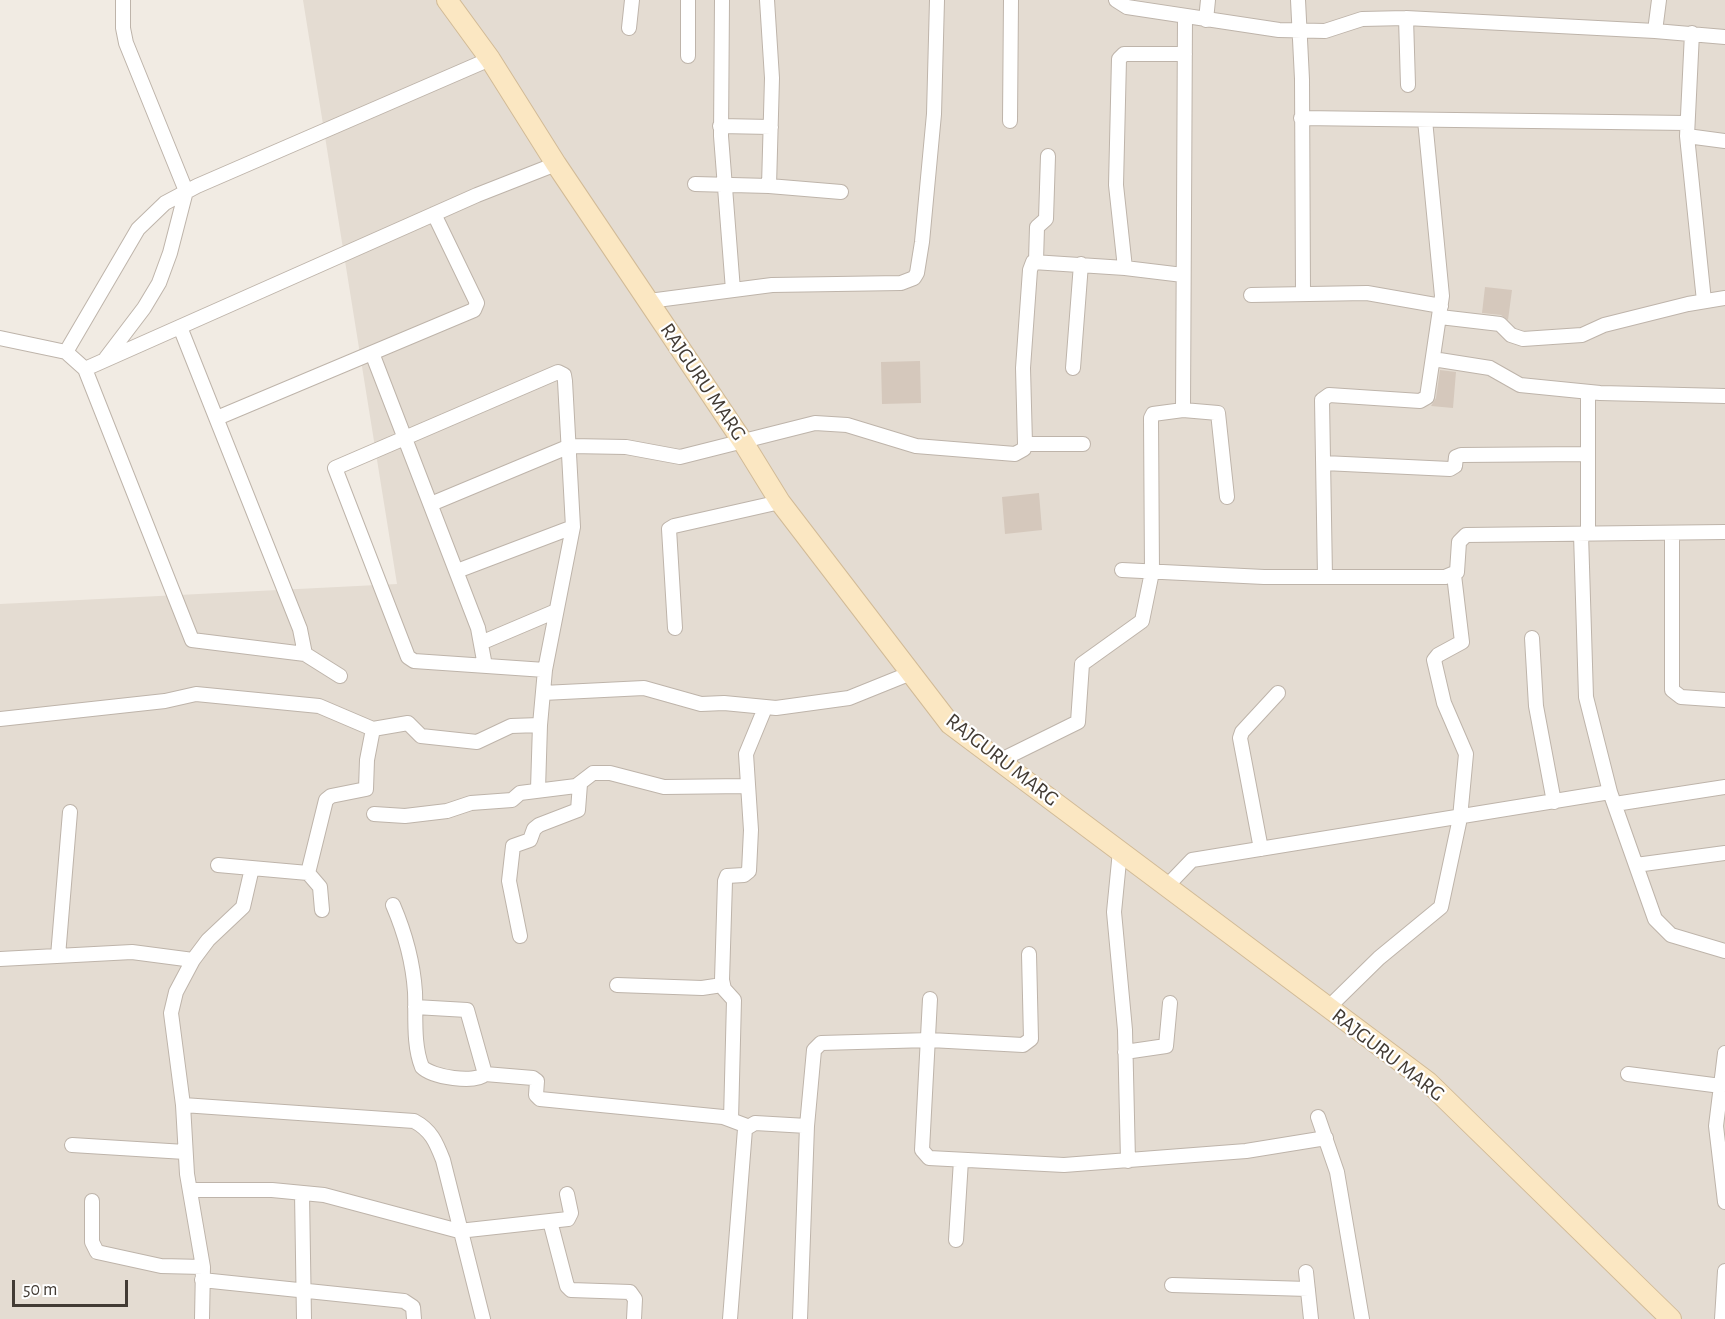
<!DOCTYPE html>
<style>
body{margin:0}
#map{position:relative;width:1725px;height:1319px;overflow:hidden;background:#f1ebe3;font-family:"Alegreya Sans",sans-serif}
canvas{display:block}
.scale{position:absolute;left:12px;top:1280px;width:116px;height:27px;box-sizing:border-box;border:3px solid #423b34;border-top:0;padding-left:8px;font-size:18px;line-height:21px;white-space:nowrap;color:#423b34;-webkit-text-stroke:4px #fff;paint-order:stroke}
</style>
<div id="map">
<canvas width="1725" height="1319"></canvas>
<div class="scale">50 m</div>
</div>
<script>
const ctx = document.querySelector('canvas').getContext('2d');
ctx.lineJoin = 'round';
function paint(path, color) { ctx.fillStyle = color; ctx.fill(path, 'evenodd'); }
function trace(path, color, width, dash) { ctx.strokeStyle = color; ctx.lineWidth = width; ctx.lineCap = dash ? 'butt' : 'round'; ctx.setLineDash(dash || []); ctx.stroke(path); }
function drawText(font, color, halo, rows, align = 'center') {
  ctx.font = font + ' "Alegreya Sans",sans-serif'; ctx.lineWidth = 4.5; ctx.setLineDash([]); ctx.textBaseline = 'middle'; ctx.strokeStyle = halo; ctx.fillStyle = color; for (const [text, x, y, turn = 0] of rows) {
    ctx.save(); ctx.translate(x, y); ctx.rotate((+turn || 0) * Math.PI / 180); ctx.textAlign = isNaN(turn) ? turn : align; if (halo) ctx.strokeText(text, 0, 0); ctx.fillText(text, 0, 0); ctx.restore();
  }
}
paint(new Path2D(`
 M303,0H1725V1319H0V604L397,584Z`), '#e4dcd2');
paint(new Path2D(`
 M1485,287L1512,290L1508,320L1501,315L1482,313Z
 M920,361L921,403L882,404L881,362Z
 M1440,370L1456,372L1453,408L1431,406L1436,398Z
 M1039,493L1042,530L1005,534L1002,497Z`), '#d5c8bc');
const street = new Path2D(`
 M722,0L721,136L733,290
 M767,0L772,78L769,186
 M1116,0L1127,7L1279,30L1325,31L1362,19L1406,18L1655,31L1725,37
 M1298,0L1302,79L1303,293
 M1406,18L1408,85
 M1206,20L1208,0
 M629,28L632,0
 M1655,31L1659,0
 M1692,33L1687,136L1725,141
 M688,56V0
 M1301,118L1687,123
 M1010,121L1011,0
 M720,126L771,127
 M1687,136L1704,301
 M695,184L769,186L841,192
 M1036,261L1037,227L1046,219L1048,156
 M1125,268L1116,185L1119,59L1124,54H1185
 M1251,295L1367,293L1441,306
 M649,301L772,285L901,283L914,278L917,273L922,242L934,114L937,0
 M1440,317L1500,324L1511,335L1523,339L1582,335L1604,325L1688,304L1725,298
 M180,327L300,629L305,654
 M0,338L66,352L85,369L192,640L305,654L340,676
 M66,352L138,229L165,203L197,186L490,59
 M372,353L478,628L485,666
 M106,358L144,308L159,283L170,253L186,191L126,43L123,28V0
 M1433,359L1490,368L1520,385L1600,393L1725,396
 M1073,368L1081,264
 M85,369L477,195L556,164
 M1183,410L1185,17
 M217,418L474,310L477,303L434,214
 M1025,444H1083
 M1324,463L1450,469L1455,466L1456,457L1461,455L1588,454
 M431,504L570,446L626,447L680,457L815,423L847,425L916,446L1015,454L1024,449L1025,444L1023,368L1030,270L1033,262L1125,268L1183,275
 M1672,533V690L1681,697L1725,700
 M1581,534L1586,697L1610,792
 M1588,534V392
 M1122,570L1264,577H1445L1457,572L1459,542L1466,535L1725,532
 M457,571L573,527
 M1325,577L1322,400L1329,395L1420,401L1427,397L1442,296L1425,120
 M675,628L669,529L674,526L780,502
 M1532,638L1536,706L1554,802
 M483,642L556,611
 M543,693L644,688L701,704L724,703L776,708L849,698L911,673
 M0,719L165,701L196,694L319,706L373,729L408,723L421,736L477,742L511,726L540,725
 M999,761L1078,722L1082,664L1142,621L1152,572L1151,418L1153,414L1183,410L1218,413L1227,497
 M538,789L540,725L545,670L573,527L565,381L564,375L558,372L335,468L408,657L414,661L545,670
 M1615,804L1725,787
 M374,814L405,816L447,811L471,803L512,800L520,793L576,786L593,773H610L664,787L746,786
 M1261,849L1240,738L1242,732L1278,693
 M1120,851L1114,912L1125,1030L1128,1161
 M218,865L308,873L320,887L322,910
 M1636,865L1725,853
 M308,873L326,800L331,796L366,789L367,760L373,729
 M1167,886L1192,860L1610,792L1655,919L1671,935L1725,951
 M393,905C405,933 413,962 415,992C416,1016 413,1045 422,1067C432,1077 475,1084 485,1074
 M520,936L509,881L513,846L530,840L534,829L539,825L578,810L580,784
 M58,956L70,812
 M0,959L132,952L193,960
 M617,985L702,988L722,985
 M930,999L922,1150L929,1158L1064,1165L1246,1151L1326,1138
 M415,1007L467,1010L485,1074L533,1078L537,1081L536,1095L540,1099L723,1117L747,1126
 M1328,1008L1379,958L1441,907L1460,818L1466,754L1444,703L1434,660L1438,655L1462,642L1454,575
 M1125,1052L1166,1046L1170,1003
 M1725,1053L1716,1126L1725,1202
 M1628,1074L1721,1086
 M183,1105L414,1121C431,1130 436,1142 443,1160L483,1319
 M1318,1117L1337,1172L1362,1319
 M731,1120L734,1000L724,989L722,980L725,881L727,876L744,875L749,871L751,830L746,754L765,708
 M72,1145L185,1152
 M190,1190H272L324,1195L459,1231L568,1219L571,1213L567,1194
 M302,1193L304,1319
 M92,1201V1242L97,1252L161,1266L203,1267
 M550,1221L567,1286L571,1290L630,1292L635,1299L634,1319
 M956,1240L961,1160
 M1306,1272L1311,1319
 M202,1280L404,1301L413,1307L414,1319
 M1172,1285L1308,1289
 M202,1319L203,1267L187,1174L183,1105L171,1013L176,992L193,960L208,940L243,907L252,868
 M730,1319L745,1129L755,1123L807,1126
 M800,1319L807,1126L814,1050L821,1043L930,1040L1023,1045L1031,1039L1029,954
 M1722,1319L1725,1271`);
const secondary = new Path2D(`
 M447,0L490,59L556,164L743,442L780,502L950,724L1428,1082L1671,1319`);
trace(street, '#beb4aa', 16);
trace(secondary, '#d2bb97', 22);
trace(street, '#fff', 14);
trace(secondary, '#fbe7c2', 20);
drawText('21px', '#423b34', '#fff', [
 ["RAJGURU MARG",703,382,56],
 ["RAJGURU MARG",1002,760,38],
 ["RAJGURU MARG",1388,1055,38]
]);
</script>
